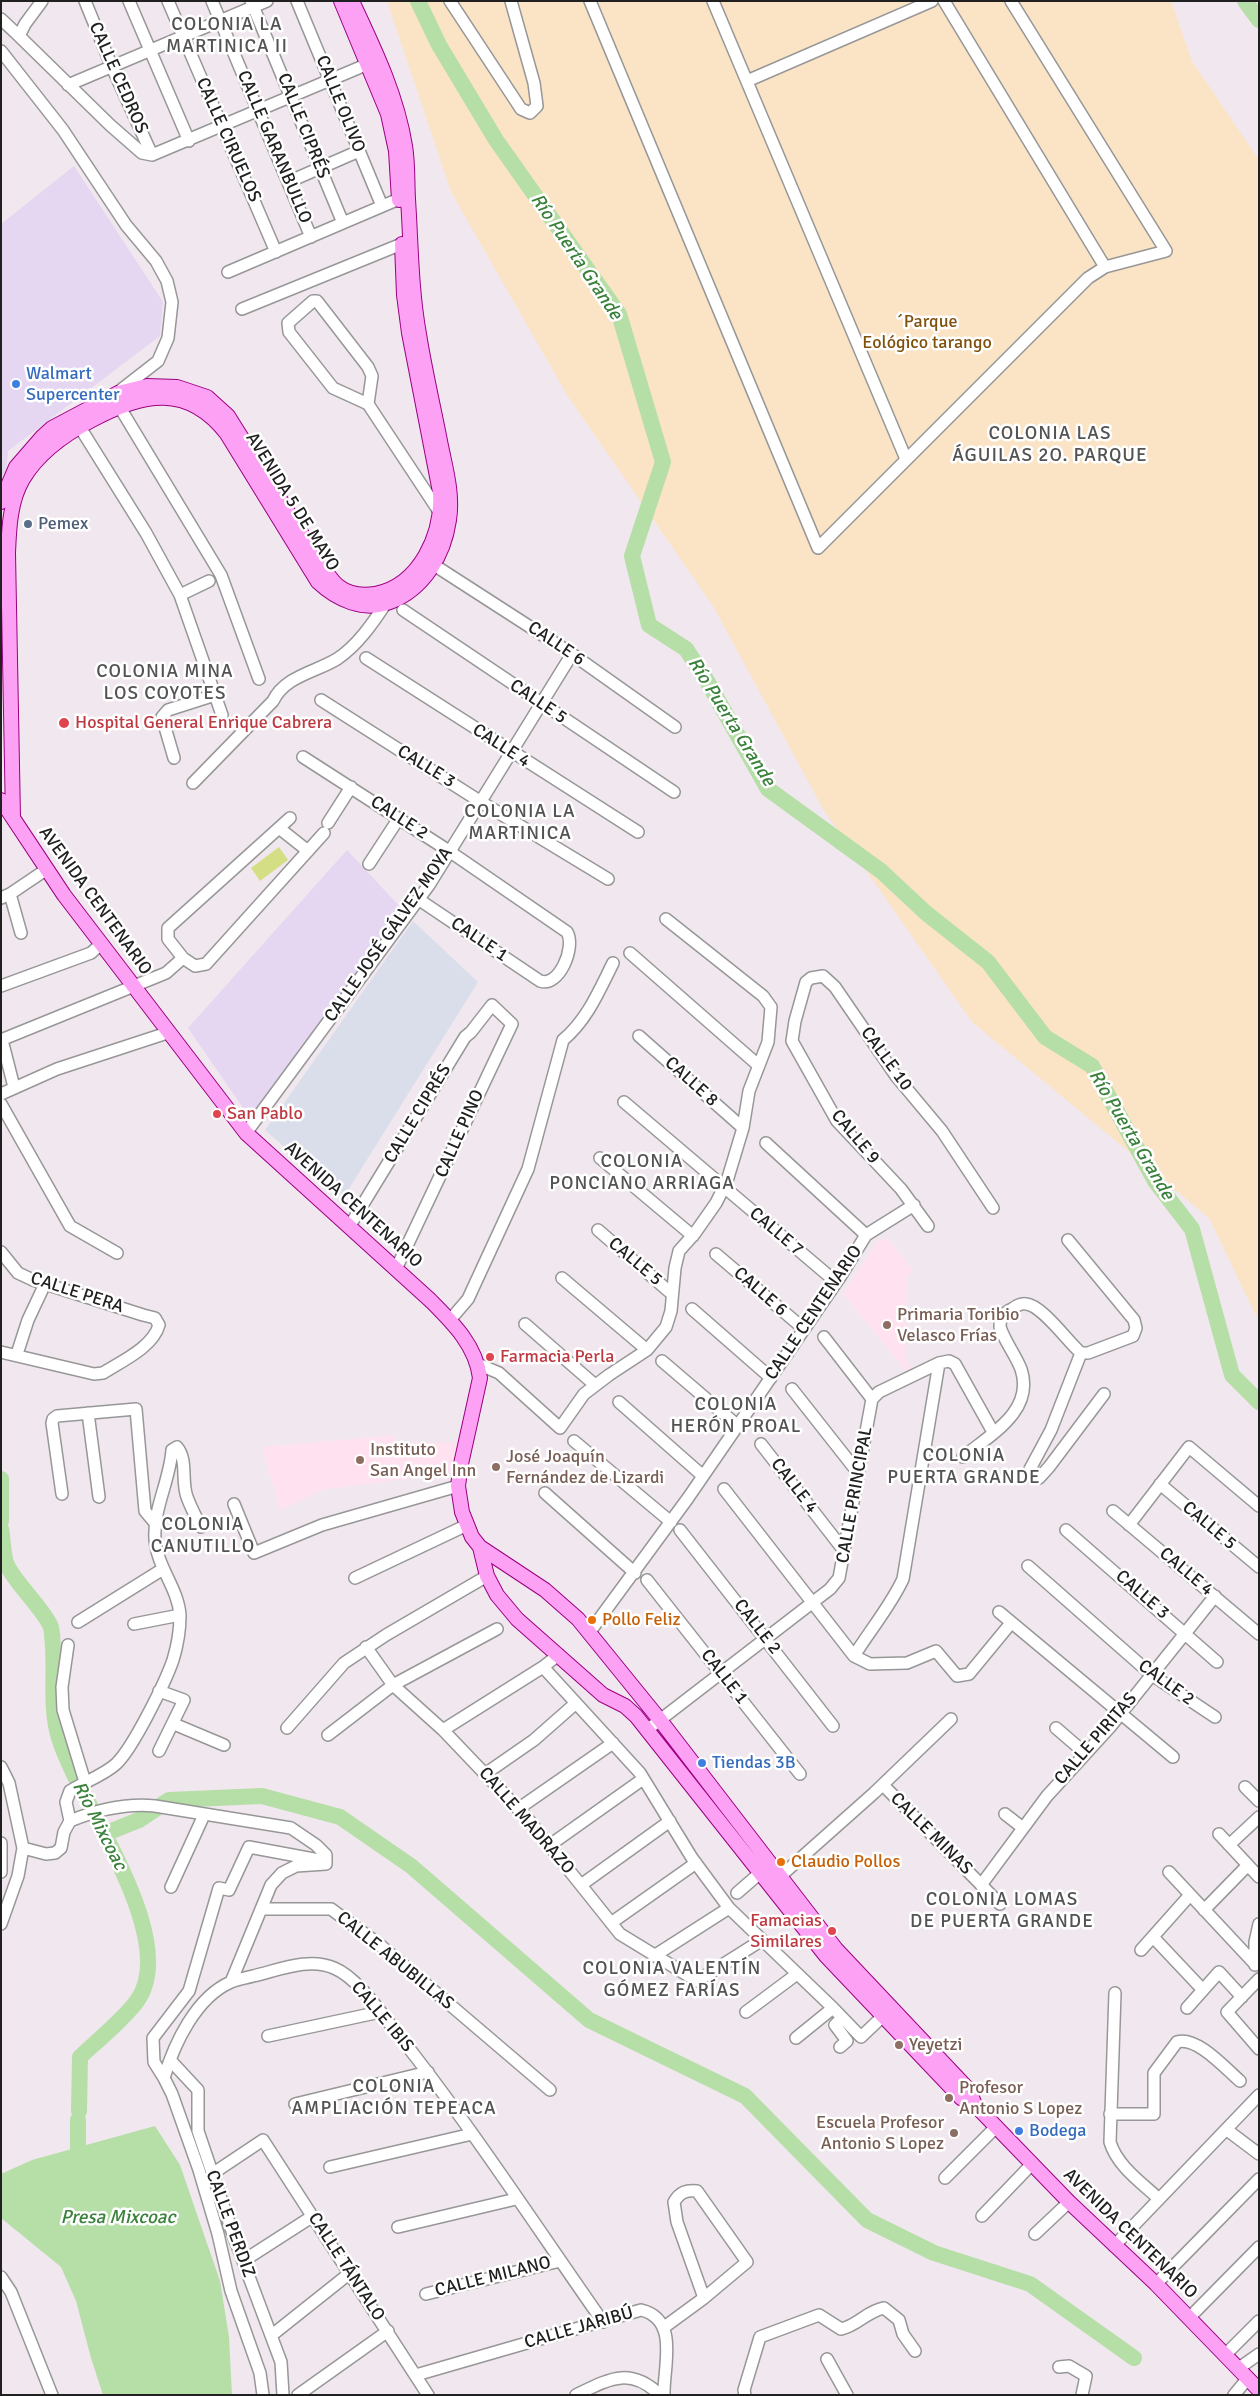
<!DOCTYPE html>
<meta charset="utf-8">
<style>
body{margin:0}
#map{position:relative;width:1260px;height:2396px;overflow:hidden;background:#f1e7ef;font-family:Signika,sans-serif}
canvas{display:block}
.frame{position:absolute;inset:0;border:2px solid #202020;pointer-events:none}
</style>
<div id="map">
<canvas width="1260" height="2396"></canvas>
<div class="frame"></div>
</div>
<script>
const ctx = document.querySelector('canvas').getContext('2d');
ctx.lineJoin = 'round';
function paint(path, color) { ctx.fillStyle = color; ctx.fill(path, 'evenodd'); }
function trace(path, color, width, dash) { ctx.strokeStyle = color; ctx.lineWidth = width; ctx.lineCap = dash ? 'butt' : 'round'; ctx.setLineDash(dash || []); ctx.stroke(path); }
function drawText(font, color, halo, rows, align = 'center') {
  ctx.font = font + ' Signika,sans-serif'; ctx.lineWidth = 5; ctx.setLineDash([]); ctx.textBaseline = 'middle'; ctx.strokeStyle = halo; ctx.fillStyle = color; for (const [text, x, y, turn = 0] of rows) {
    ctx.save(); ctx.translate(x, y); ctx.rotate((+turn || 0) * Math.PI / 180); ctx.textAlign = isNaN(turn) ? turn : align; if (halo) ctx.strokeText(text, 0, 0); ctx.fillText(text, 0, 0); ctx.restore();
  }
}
paint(new Path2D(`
 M74,166L163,302L160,336L8,451L6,472L1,477V224Z
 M347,850L402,909L250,1118L188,1028Z`), '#e5d6f1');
paint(new Path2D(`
 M413,921L478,982L343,1198L265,1130Z`), '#d9deea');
paint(new Path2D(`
 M887,1238L913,1270L907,1276L905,1356L911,1368L906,1371L843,1294L878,1241Z
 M396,1435V1442L458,1443L452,1473L321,1490L280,1510L262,1447Z`), '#ffe1f0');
paint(new Path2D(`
 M387,1H1171L1192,61L1259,160V1322L1209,1218L972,1022L823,809L713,606L567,395L451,192Z`), '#fae4c5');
paint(new Path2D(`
 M279,847L288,860L260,881L251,868Z`), '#d4df85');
paint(new Path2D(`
 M155,2126L180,2165L220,2281L229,2337L232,2395H103L91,2358L76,2301L61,2267L1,2218V2174L32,2160Z`), '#b6dea7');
trace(new Path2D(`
 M418,1L439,45L496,140L619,314L663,462L632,556L649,625L686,649L707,681L768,789L881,871L926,913L988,962L1045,1037L1092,1066L1155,1181L1192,1229L1232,1375L1259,1402
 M1245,1L1259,20
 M1,1479V1521
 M1,1529C3,1540 3,1553 6,1563C13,1581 41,1606 50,1625C53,1631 52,1641 53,1647C55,1677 50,1709 59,1738C78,1802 182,1938 137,2001C125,2018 96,2042 80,2057L79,2111
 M104,1834L139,1820L169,1800L262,1796L340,1817L411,1866L589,2020L745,2096L867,2220L934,2253L1030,2284L1134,2358
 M78,2149V2120`), '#b6dea7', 16);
const minor = new Path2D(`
 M42,1L25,24L19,36L110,125L142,153L152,155L375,61
 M85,1L112,67L152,155
 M129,1L189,141
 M168,1L276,252
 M212,1L311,237
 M251,1L343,223
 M297,1L382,206
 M450,1L521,109L530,113L537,106L534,83L511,1
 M590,1L818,548L1088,278L1105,267L1166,251L1011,1
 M713,1L906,459
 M944,1L1105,267
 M1,19L19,36
 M1,51L63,130L126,225L156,261L167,281L172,302L168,338L158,361L122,389L118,393L119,406L221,575L259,679
 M747,81L932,1
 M68,85L267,1
 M288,182L359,151
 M228,272L399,199
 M242,309L409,241
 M368,404L372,376L368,367L317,301H313L288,323L289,332L333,388L368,404L440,513
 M76,421L146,533L180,595L222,715
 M434,565L572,654L675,727
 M180,595L209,581
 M403,610L674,792
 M366,658L638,832
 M321,700L481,802L608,879
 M303,757L449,851L567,932C576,947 559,988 540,981L418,899
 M174,758L162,717L168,710L215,695
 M193,783L273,701C285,676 316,672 337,659C357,646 373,623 386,603
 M328,823L351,787
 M279,828L308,851
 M369,864L399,818
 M10,894L21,933
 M1,898L10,894L47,869
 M630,953L758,1065
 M183,958L195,966L206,964L324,833
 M1,986L91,953L101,944
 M639,1036L743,1128
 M1,1040L166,973L183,958L168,939V928L290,818
 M2,1040L14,1087
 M1,1094L57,1069L167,1033
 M624,1102L836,1282
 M1,1104L70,1226L117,1253
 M246,1133L429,885L572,654
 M766,1143L866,1235
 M600,1158L693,1236
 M928,1226L901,1189L837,1121L792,1041L795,1021L806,982L811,978L823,976L835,987L896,1076L942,1131L993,1208
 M349,1227L465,1037L471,1032L492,1005L512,1024L396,1269
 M598,1230L672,1294
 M1068,1240L1134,1320L1136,1328L1133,1336L1088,1353H1081L1051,1430L1030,1469L1032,1477L1039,1478L1049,1467L1104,1394
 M1,1252L18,1273L33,1280L143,1315L155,1318L159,1325C153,1347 122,1361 103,1373L94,1374L1,1352
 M716,1254L804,1329
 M562,1278L647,1350
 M692,1309L771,1378
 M450,1320L468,1299L528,1169L563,1040C587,1020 599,991 613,963
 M525,1324L595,1385
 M824,1337L872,1399
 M17,1354L28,1320L44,1286
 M662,1361L738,1426
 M478,1364L499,1373L560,1428L584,1394L609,1375L647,1350L666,1327L671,1311L675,1268L679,1251L695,1233L716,1203L727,1181L743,1128L749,1091L768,1042L771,1007L763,996L666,919
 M792,1389L859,1474
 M619,1402L703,1476
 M88,1413L99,1497
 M574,1441L671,1522
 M761,1444L845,1552
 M963,1457C990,1435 1035,1411 1021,1369C1015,1354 1005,1342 1000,1327C1000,1318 1003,1313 1012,1309C1016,1306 1021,1303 1026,1304C1042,1305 1068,1342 1081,1353
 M1160,1484L1259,1567
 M724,1489L854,1656L870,1664L907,1663L936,1651L957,1676L969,1674L1011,1623
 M545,1493L635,1573
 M62,1494L52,1423L53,1419L57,1416L136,1409L145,1511L155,1523
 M234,1504L254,1553L322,1525L458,1486
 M1113,1511L1259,1634
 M1129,1525L1189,1447L1259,1506
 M680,1530L833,1726
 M1066,1530L1217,1662
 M1028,1566L1152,1675L1215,1717
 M355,1578L467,1525
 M647,1580L800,1774
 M999,1612L1173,1757
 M78,1622L163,1569
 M134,1624L180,1615
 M589,1633L688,1498L840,1277L866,1235L914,1205
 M68,1645L62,1687L63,1710L85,1782
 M366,1647L393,1685L443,1730L528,1819L620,1934L697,1981L762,1940
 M854,1656C870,1630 890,1607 903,1579L939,1363
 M543,1667L640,1773L692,1858L729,1908L833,2008L861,2037L882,2017
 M159,1691L184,1700L159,1751
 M174,1724L224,1745
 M287,1728L344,1663L386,1635L487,1576
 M1056,1728L1085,1753
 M443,1730L543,1667L557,1656
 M647,1730L830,1589L839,1578L872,1399L879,1392L939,1363L949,1361L955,1364L993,1432
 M328,1735L393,1685L497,1629
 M1,1767L9,1783L23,1848L18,1876L1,1924
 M485,1774L534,1740L576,1703
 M883,1785L1000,1904
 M1245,1787L1259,1801
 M518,1809L613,1743
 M1005,1814L1023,1828
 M70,1821C97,1810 125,1803 155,1806L291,1828L316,1845L326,1855V1864L296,1866L282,1873L271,1885L231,1982
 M1219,1834L1259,1877
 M1,1843V1872
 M550,1845L643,1779
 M1229,1845L1259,1817
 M23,1848L46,1854L55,1853L61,1848L64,1832L70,1821L66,1802L70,1791C84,1782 104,1775 116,1764C133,1748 165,1683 173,1660C177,1647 180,1629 180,1615C178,1588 157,1567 155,1539C153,1509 170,1480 172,1450L177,1447C188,1460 181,1481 187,1497C191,1508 196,1517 201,1527
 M1169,1872L1254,1963
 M775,1881L874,1793L951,1719
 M581,1885L670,1821
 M981,1885L1047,1796L1110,1727L1215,1596
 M171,1887L204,1815
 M737,1893L760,1873
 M261,1909H331L380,1945L550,2090
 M1204,1910L1248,1865
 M611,1923L696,1863
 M1153,1937L1203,1990
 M1141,1950L1190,1895
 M654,1956L729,1908
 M1255,1965V1942L1259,1924
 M1259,1979L1227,2012L1259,2049
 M1115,1993L1110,2142C1117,2166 1142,2183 1159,2199
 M1187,2008L1219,1972L1242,1997
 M746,2012L797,1974
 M268,2036L380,2012
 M796,2038L833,2008
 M840,2047L847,2041L835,2025L842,2018
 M171,2061L198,2090V2131L234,2237L281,2362L283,2395
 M164,2078L154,2062L153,2038L189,1991L219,1888L229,1890L249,1847L319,1860
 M295,2104L428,2072
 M1110,2114H1154V2073L1177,2042C1197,2036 1225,2068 1240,2081
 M1227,2130L1259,2154
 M330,2167L472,2134
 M212,2174L263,2140L428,2395
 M945,2178L995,2128
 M982,2216L1031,2165
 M398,2227L516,2199
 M1035,2234L1069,2202
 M1114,2246L1259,2095
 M243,2261L313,2216
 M1,2277L11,2292L52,2395
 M1156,2284L1259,2179
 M426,2294L560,2261
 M1190,2317L1259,2247
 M663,2328L704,2298L747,2262L697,2191C686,2190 680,2192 674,2202L677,2222L704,2298
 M272,2335L350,2273
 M1225,2355L1259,2321
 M827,2359L847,2395
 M1059,2367L1069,2366L1086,2376L1082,2395
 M1239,2368L1259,2354
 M416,2375L641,2310C680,2319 663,2368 664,2395
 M263,2395L260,2373L231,2291L218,2234L199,2170L172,2094L164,2078C174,2044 196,1997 231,1982C238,1979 246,1978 253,1976C279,1970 309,1957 334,1968C358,1978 381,2013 397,2033C470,2125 535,2225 603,2322
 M298,2395L388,2331
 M576,2395C609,2379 630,2366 660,2395
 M745,2395L744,2390L760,2337L819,2315L841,2329C857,2326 867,2311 884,2308L899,2320L903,2334L915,2351
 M1234,2395L1248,2378`);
const major = new Path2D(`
 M341,1L388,114L396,151L399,200
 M1,502L16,467L42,437L52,428L118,393L147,386L177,387L207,397L228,416L323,568C328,574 332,581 338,586C348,594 362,596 375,594C420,585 443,534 440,492L409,333L404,295L402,244
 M1,800L64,895L246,1133L430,1300C452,1322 476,1345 480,1378L461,1464L458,1486L462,1512L472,1537L480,1547L487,1576L497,1595L517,1619L603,1695L625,1706L636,1716L826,1956L961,2098L975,2105L1069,2202L1156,2284L1259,2390
 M13,818L8,553C9,528 10,501 23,479C39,452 65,434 92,420C142,393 188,383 227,434L318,582C337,600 364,612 390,602C424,589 444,555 449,520C453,495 446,470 441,446C434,409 425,372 419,334C411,290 411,244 408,199C407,182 408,163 405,146C397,95 374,48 352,1
 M480,1547L545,1590L578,1619L660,1720L836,1949L969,2090L975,2105`);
trace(minor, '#979797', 14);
trace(major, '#9c0080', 16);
trace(minor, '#fff', 11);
trace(major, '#fca1f4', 14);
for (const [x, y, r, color] of [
 [16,384,5,"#3f7fe0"],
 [28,524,5,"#5c6f8a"],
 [64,723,6,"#e0444e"],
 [217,1114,5,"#e0444e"],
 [887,1325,5,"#8d6e63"],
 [490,1357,5,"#e0444e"],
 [360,1460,5,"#8d6e63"],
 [496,1467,5,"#8d6e63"],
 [592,1620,5,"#e8710a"],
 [702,1763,5,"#3f7fe0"],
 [781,1862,5,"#e8710a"],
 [832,1931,5,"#e0444e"],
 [899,2045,5,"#8d6e63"],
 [949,2098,5,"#8d6e63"],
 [1019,2131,5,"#3f7fe0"],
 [954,2133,5,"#8d6e63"]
]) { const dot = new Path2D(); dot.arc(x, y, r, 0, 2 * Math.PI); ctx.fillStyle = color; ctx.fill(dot); trace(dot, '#fff', 2); }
drawText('18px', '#202020', '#fff', [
 ["CALLE CEDROS",118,78,66],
 ["CALLE OLIVO",340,104,68],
 ["CALLE CIPRÉS",303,126,68],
 ["CALLE CIRUELOS",228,140,66],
 ["CALLE GARANBULLO",274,147,67],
 ["AVENIDA 5 DE MAYO",292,502,58],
 ["CALLE 6",556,644,34],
 ["CALLE 5",538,702,34],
 ["CALLE 4",501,746,33],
 ["CALLE 3",426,767,32],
 ["CALLE 2",399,818,33],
 ["AVENIDA CENTENARIO",95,901,54],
 ["CALLE JOSÉ GÁLVEZ MOYA",389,935,-55],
 ["CALLE 1",479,940,34],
 ["CALLE 10",886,1059,54],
 ["CALLE 8",691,1082,42],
 ["CALLE CIPRÉS",418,1114,-59],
 ["CALLE PINO",460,1134,-66],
 ["CALLE 9",855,1137,50],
 ["AVENIDA CENTENARIO",353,1205,42],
 ["CALLE 7",776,1232,40],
 ["CALLE 5",635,1262,40],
 ["CALLE 6",760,1292,41],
 ["CALLE PERA",77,1293,18],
 ["CALLE CENTENARIO",814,1313,-56],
 ["CALLE 4",794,1486,52],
 ["CALLE PRINCIPAL",855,1495,-80],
 ["CALLE 5",1209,1526,40],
 ["CALLE 4",1186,1572,40],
 ["CALLE 3",1142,1595,41],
 ["CALLE 2",757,1627,52],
 ["CALLE 1",724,1677,52],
 ["CALLE 2",1166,1683,36],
 ["CALLE PIRITAS",1096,1739,-49],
 ["CALLE MADRAZO",526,1821,49],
 ["CALLE MINAS",931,1834,45],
 ["CALLE ABUBILLAS",395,1961,39],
 ["CALLE IBIS",382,2017,50],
 ["CALLE PERDIZ",230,2224,70],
 ["AVENIDA CENTENARIO",1130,2234,44],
 ["CALLE TÁNTALO",346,2267,57],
 ["CALLE MILANO",493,2277,-14],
 ["CALLE JARIBÚ",579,2328,-16]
]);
drawText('18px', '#80510c', '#fff', [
 ["´Parque",927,322],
 ["Eológico tarango",927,343]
]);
drawText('18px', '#366cbe', '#fff', [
 ["Walmart",26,374],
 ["Supercenter",26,395],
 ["Tiendas 3B",712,1763],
 ["Bodega",1029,2131]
], 'left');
drawText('18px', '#4e5e75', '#fff', [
 ["Pemex",38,524]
], 'left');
drawText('18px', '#be3a42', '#fff', [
 ["Hospital General Enrique Cabrera",75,723],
 ["San Pablo",227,1114],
 ["Farmacia Perla",500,1357],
 ["Famacias",822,1921,"right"],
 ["Similares",822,1942,"right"]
], 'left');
drawText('18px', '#785e54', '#fff', [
 ["Primaria Toribio",897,1315],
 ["Velasco Frías",897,1336],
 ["Instituto",370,1450],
 ["San Angel Inn",370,1471],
 ["José Joaquín",506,1457],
 ["Fernández de Lizardi",506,1478],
 ["Yeyetzi",909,2045],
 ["Profesor",959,2088],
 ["Antonio S Lopez",959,2109],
 ["Escuela Profesor",944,2123,"right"],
 ["Antonio S Lopez",944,2144,"right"]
], 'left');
drawText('18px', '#c56008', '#fff', [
 ["Pollo Feliz",602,1620],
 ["Claudio Pollos",791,1862]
], 'left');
ctx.letterSpacing = '1px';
drawText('19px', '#535353', '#fff', [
 ["COLONIA LA",227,25],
 ["MARTINICA II",227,47],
 ["COLONIA LAS",1050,434],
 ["ÁGUILAS 2O. PARQUE",1050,456],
 ["COLONIA MINA",165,672],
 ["LOS COYOTES",165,694],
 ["COLONIA LA",520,812],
 ["MARTINICA",520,834],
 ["COLONIA",642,1162],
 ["PONCIANO ARRIAGA",642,1184],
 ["COLONIA",736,1405],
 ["HERÓN PROAL",736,1427],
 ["COLONIA",964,1456],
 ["PUERTA GRANDE",964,1478],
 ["COLONIA",203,1525],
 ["CANUTILLO",203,1547],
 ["COLONIA LOMAS",1002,1900],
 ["DE PUERTA GRANDE",1002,1922],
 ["COLONIA VALENTÍN",672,1969],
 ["GÓMEZ FARÍAS",672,1991],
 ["COLONIA",394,2087],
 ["AMPLIACIÓN TEPEACA",394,2109]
]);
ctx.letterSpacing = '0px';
drawText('italic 19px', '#3a813b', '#fff', [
 ["Río Puerta Grande",576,257,56],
 ["Río Puerta Grande",731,722,58],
 ["Río Puerta Grande",1131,1135,59],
 ["Río Mixcoac",99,1826,63],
 ["Presa Mixcoac",118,2218]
]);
</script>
